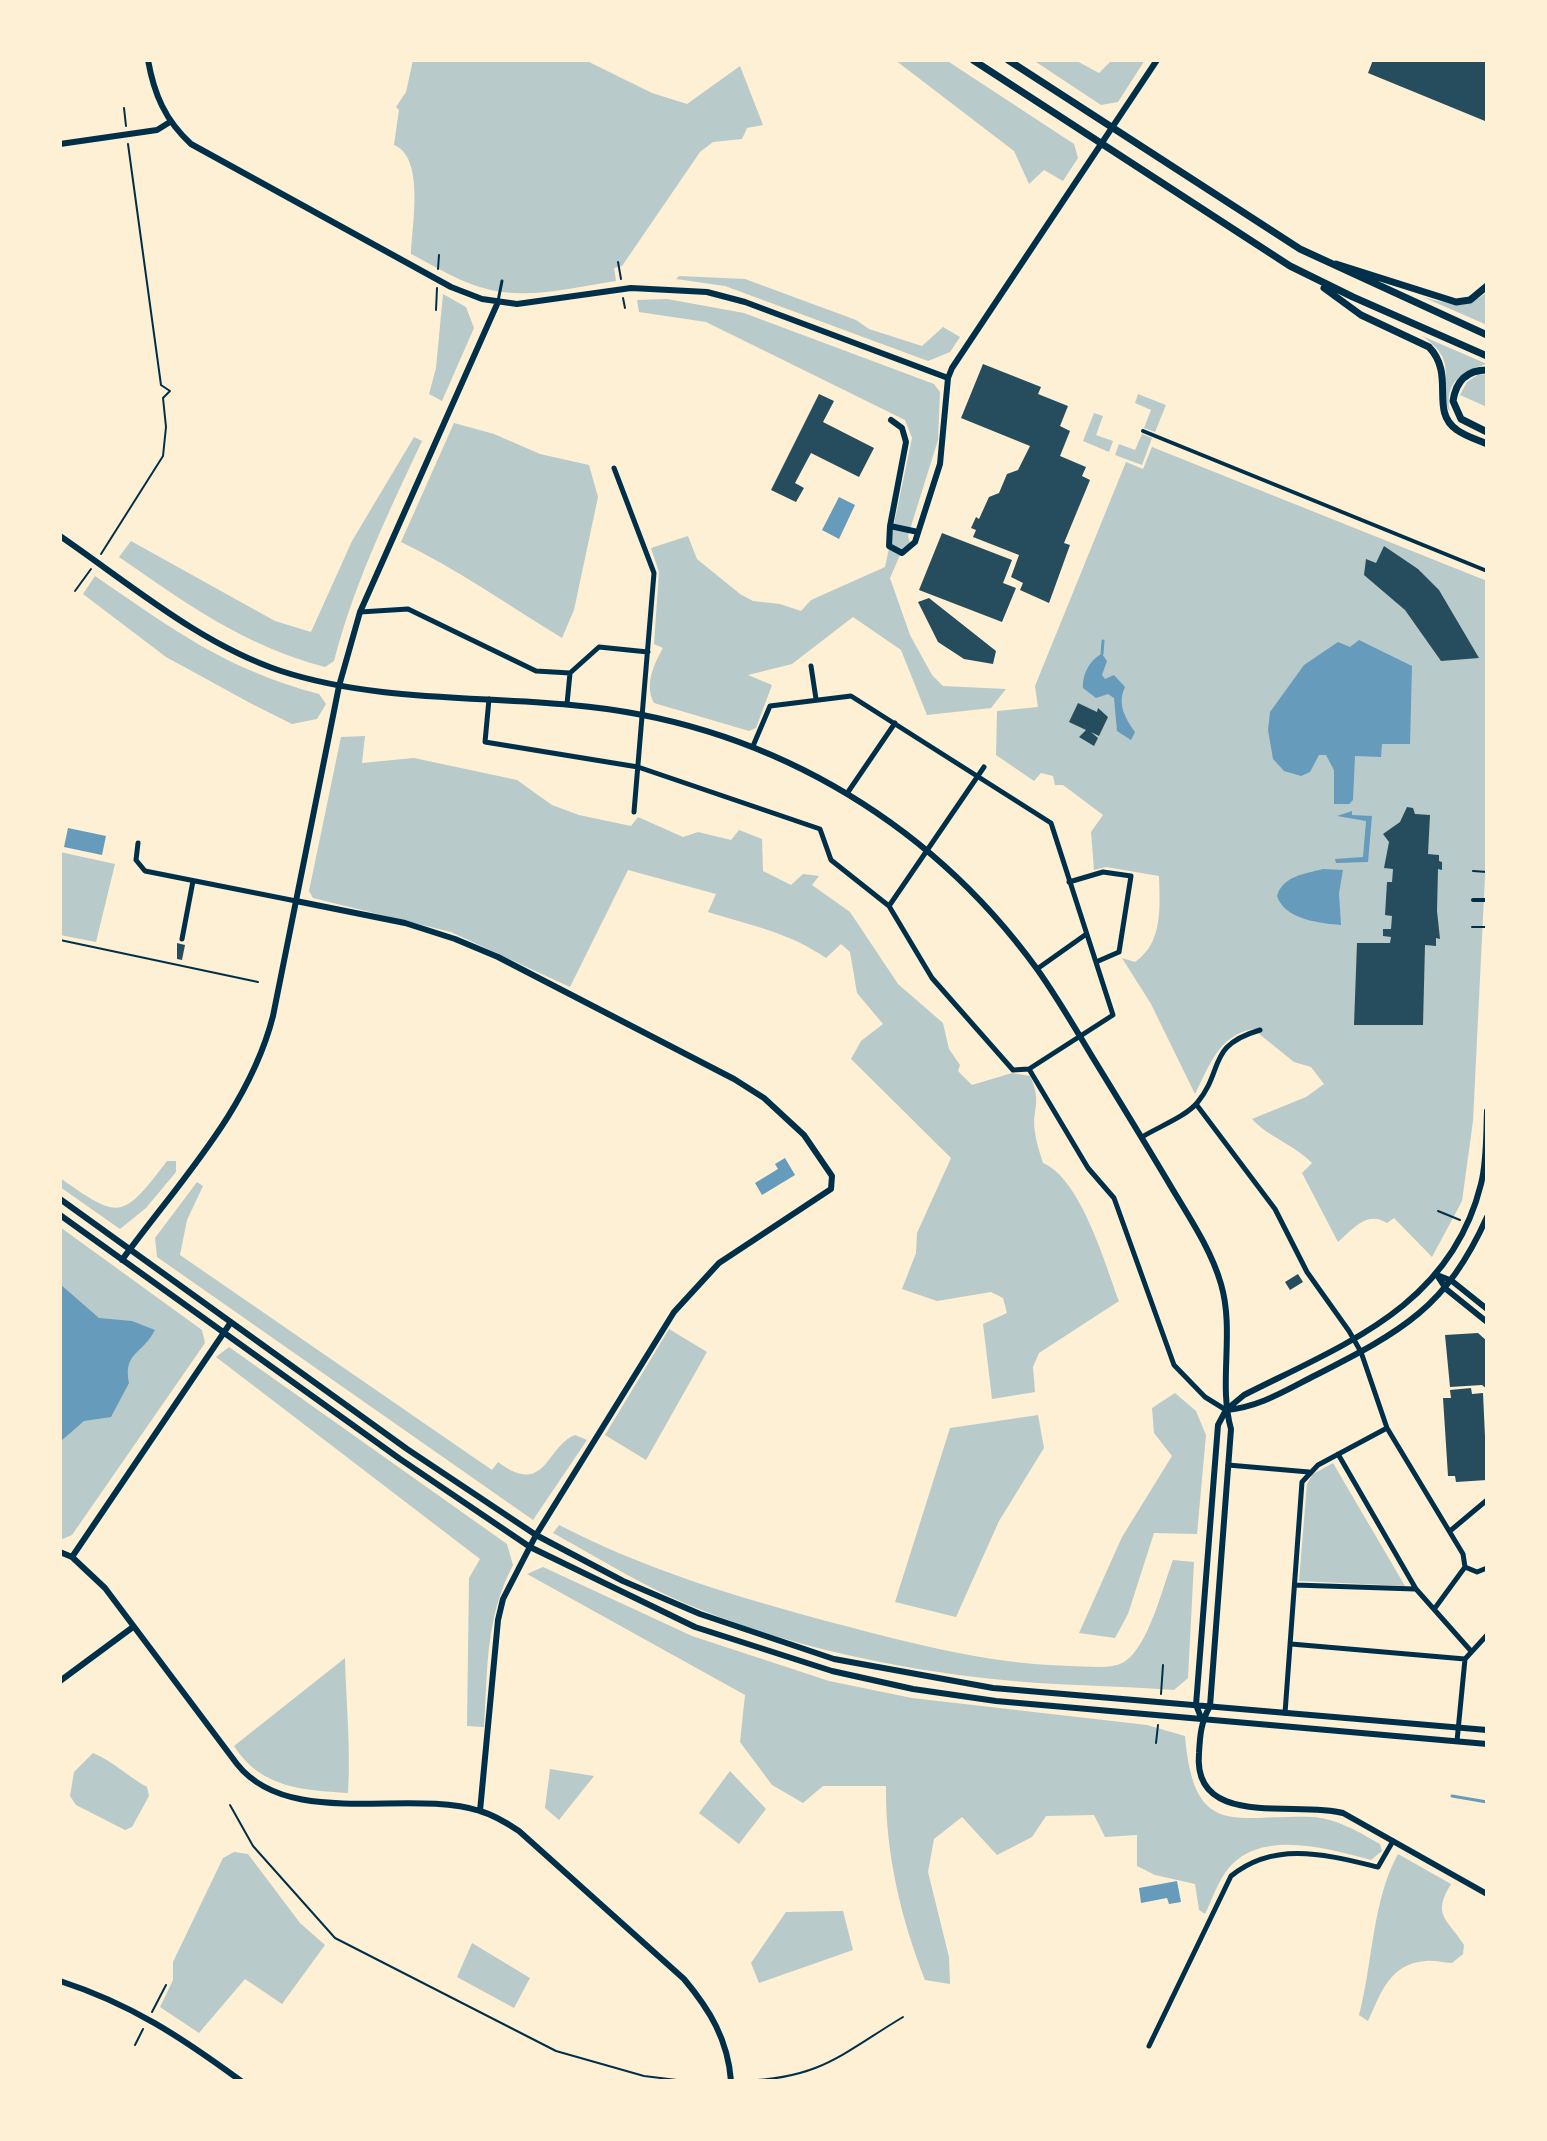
<!DOCTYPE html>
<style>
body{margin:0}
#map{position:relative;width:1547px;height:2141px;overflow:hidden;background:#fdf0d5;font-family:"Roboto Condensed",sans-serif}
canvas{display:block}
.frame{position:absolute;inset:0;border:62px solid #fdf0d5;pointer-events:none}
</style>
<div id="map">
<canvas width="1547" height="2141"></canvas>
<div class="frame"></div>
</div>
<script>
const ctx = document.querySelector('canvas').getContext('2d');
ctx.lineJoin = 'round';
function paint(path, color) { ctx.fillStyle = color; ctx.fill(path, 'evenodd'); }
function trace(path, color, width, dash) { ctx.strokeStyle = color; ctx.lineWidth = width; ctx.lineCap = dash ? 'butt' : 'round'; ctx.setLineDash(dash || []); ctx.stroke(path); }
paint(new Path2D(`
 M413,60H585L652,93L687,104L740,66L763,125L747,128L742,139L713,142L700,152L622,266L614,268L616,281C576,287 531,299 491,290C463,284 436,267 411,254C412,226 425,157 394,145L399,110L396,107L406,92Z
 M895,60H946L1074,144L1078,158L1063,181L1044,170L1029,184L1014,151Z
 M1033,60H1075L1099,73L1112,60H1145L1118,102L1101,105Z
 M679,276L745,279L856,320L869,329L922,346L943,327L960,337L950,352L928,361L725,286L676,279Z
 M1487,292V325L1423,297C1447,304 1466,309 1487,292Z
 M443,294L466,307L474,328L442,401L429,394L436,368Z
 M667,299L744,313L934,384L940,392L938,440L908,536L910,543L903,548L890,578L910,635L932,675L943,686L1006,689L991,708L927,715L901,650L853,617L792,664L748,675L772,685L756,728L749,731L654,703C644,685 654,664 663,648L654,644L659,572L651,548L688,536L697,559L740,594L753,601L780,604L801,611L811,600L885,567L912,438L905,420L706,322L639,312L637,300Z
 M1422,336L1487,364C1464,371 1443,381 1450,412C1434,384 1464,364 1422,336Z
 M1479,374L1487,375V407L1460,395L1467,382Z
 M1138,394L1166,405L1155,432L1144,428L1151,410L1135,403Z
 M1094,413L1103,416L1096,435L1113,441L1109,452L1083,441Z
 M454,423L494,434L540,454L589,465L598,497L574,610L562,638C508,605 457,569 401,542Z
 M1142,434L1152,438L1142,465L1115,455L1119,444L1135,450Z
 M414,437L422,441C388,513 354,584 334,661L325,667C243,645 187,604 119,557L131,541L275,621L311,632L352,541Z
 M1152,447L1487,581V836L1473,1121L1462,1201L1432,1257L1394,1218L1387,1223C1367,1210 1353,1229 1338,1242L1302,1173L1312,1163C1293,1144 1267,1136 1252,1119L1306,1097L1324,1084L1311,1067L1294,1062L1253,1029C1218,1036 1210,1065 1195,1094L1151,1004L1122,958L1135,962C1163,943 1160,907 1159,876L1106,867L1094,870L1091,832L1103,815L1063,785H1055L1053,776L1041,773L1034,781L996,755L997,711L1038,707L1035,686L1126,462L1143,469Z
 M95,576C174,630 225,669 319,694L326,704L317,719L292,724L252,704L166,657L83,594Z
 M365,736L362,763L414,758L517,780L552,805L579,815L631,826L638,817L683,837L698,832L731,840L739,830L762,839L763,871L791,885L803,874L819,876L812,885L850,912L898,984L943,1023L949,1049L960,1065L958,1071L972,1085L1012,1073L1030,1076C1043,1104 1031,1110 1035,1132C1036,1142 1040,1153 1043,1163C1081,1179 1105,1264 1119,1301L1039,1353L1033,1367L1035,1392L992,1399L983,1324L1007,1313L1003,1298L991,1292L937,1301L902,1289L916,1253L917,1233L951,1158L851,1059L861,1041L883,1024L857,993L850,952L841,944L826,958C790,933 750,925 708,912L716,894L628,870L570,987L451,932L313,898L309,891L341,737Z
 M60,852L115,864L96,942L60,935Z
 M167,1161H176V1172L146,1208L120,1229L60,1187V1178C120,1220 122,1220 167,1161Z
 M197,1182L203,1186L187,1220L180,1255L492,1470L498,1462C546,1498 546,1446 575,1435L587,1440L533,1520L157,1257L155,1238Z
 M60,1227L202,1330L205,1343L72,1535L60,1540Z
 M669,1329L707,1352L646,1460L605,1435Z
 M229,1347L507,1544L513,1565C485,1619 488,1668 484,1727L467,1726L469,1578L480,1559L216,1357Z
 M1175,1393L1196,1411L1206,1435L1197,1534L1154,1533L1128,1614L1115,1638L1079,1633L1122,1537L1172,1456L1154,1433L1152,1408Z
 M1038,1415L1044,1448L999,1521L956,1617L895,1602L950,1428Z
 M1333,1463L1405,1586L1299,1581L1307,1484L1313,1474Z
 M559,1525C643,1568 724,1593 815,1618C899,1640 983,1664 1070,1666C1086,1666 1111,1670 1124,1662C1148,1648 1163,1586 1173,1560L1194,1562L1188,1678L1174,1690C1113,1685 1053,1686 993,1679C897,1669 794,1647 704,1611C651,1591 602,1560 553,1533Z
 M543,1567L692,1636L829,1681L912,1698L1147,1725L1185,1736C1194,1839 1233,1815 1311,1817C1336,1818 1359,1832 1380,1844L1382,1851L1371,1860C1329,1849 1261,1828 1228,1869C1218,1881 1212,1900 1205,1914L1199,1910L1195,1884L1155,1875L1137,1866V1835L1105,1837L1094,1815L1046,1816L1032,1837L997,1855L962,1817L934,1839L928,1872L949,1957L950,1984L925,1980C901,1919 885,1852 886,1786H823L803,1803L772,1785L740,1742L745,1695L527,1574Z
 M345,1658C346,1704 351,1747 348,1793C302,1790 261,1788 234,1746Z
 M93,1753C114,1762 127,1776 147,1787L149,1796L132,1827L125,1830L76,1805L70,1796L74,1772Z
 M550,1769L594,1776L559,1820L545,1808Z
 M730,1771L766,1809L739,1844L699,1813Z
 M234,1852L248,1854L300,1923L325,1945L282,2004L245,1979L199,2033L160,2007L173,1980V1962L223,1858Z
 M1398,1854L1451,1884C1431,1916 1448,1919 1464,1945L1463,1954L1452,1963C1443,1963 1435,1960 1426,1961C1390,1963 1381,1993 1368,2021L1359,2015C1373,1963 1372,1901 1398,1854Z
 M843,1911L853,1950L759,1983L751,1963L786,1912Z
 M472,1943L530,1978L514,2008L457,1977Z`), '#b9caca');
paint(new Path2D(`
 M839,497L855,505L839,539L822,530Z
 M1359,640L1412,666L1410,744H1382L1381,757L1355,756L1353,800L1349,804H1334V770L1326,755H1319L1310,772L1301,776L1284,771L1273,759L1268,730L1270,712L1304,665L1338,642L1350,647Z
 M1102,654L1107,661L1102,675L1105,679L1114,675L1125,687C1117,704 1125,718 1135,732L1131,740L1117,731L1114,698L1108,694L1096,698L1083,688C1082,675 1090,659 1102,654Z
 M1352,811V815L1372,816L1368,862L1336,863L1335,859L1363,857L1366,821L1337,816Z
 M68,828L106,836L102,855L64,847Z
 M1323,869L1343,870L1339,893L1341,925C1320,923 1285,920 1277,896C1283,876 1304,874 1323,869Z
 M785,1158L795,1175L762,1195L755,1183L778,1169L775,1164Z
 M60,1284L99,1318L132,1321L155,1330C142,1355 123,1352 129,1383L111,1417L84,1421L61,1441Z
 M1177,1881L1181,1902L1169,1904L1167,1898L1141,1903L1139,1888Z`), '#669bbc');
trace(new Path2D(`
 M1102,654L1103,641
 M1452,1796L1487,1802`), '#669bbc', 3);
paint(new Path2D(`
 M1373,60H1487L1485,121L1368,73Z
 M983,364L1041,387L1038,394L1068,406L1060,426L1070,431L1060,456L1086,467L1082,476L1090,480L1064,543L1070,545L1049,603L1020,590L1023,583L1011,577L1019,555L973,537L976,530L971,528L976,517L979,519L989,497L999,493L1007,474L1018,470L1030,446L961,418Z
 M819,394L834,401L823,422L874,448L859,477L811,453L795,483L804,488L796,502L771,490Z
 M942,533L1012,560L1003,583L1016,588L1002,622L919,590Z
 M1384,546L1418,569L1439,590L1479,658L1441,661L1405,610L1364,575L1366,559L1376,563Z
 M929,598L996,651L993,664L964,659L938,642L918,602Z
 M1078,703L1097,712L1098,708L1108,717L1099,736L1091,732L1098,738L1094,746L1079,737L1086,730L1069,722Z
 M1407,807L1413,808L1415,814L1430,815L1428,854L1439,855V861L1442,862V870L1438,869L1437,911L1440,939L1436,938V946L1425,945L1423,1025H1354L1357,943H1390L1391,937L1383,936V929H1391L1392,916L1385,915L1387,882H1392L1393,869L1384,868L1389,842L1383,834L1400,822Z
 M177,943L185,945L182,960L177,959Z
 M1298,1274L1303,1282L1290,1290L1285,1282Z
 M1478,1333L1487,1341V1389L1482,1385L1450,1387L1445,1335Z
 M1471,1388L1472,1394L1483,1393L1487,1480L1456,1482L1455,1476H1448L1443,1398H1451L1450,1390Z`), '#264d5e');
trace(new Path2D(`
 M124,108L126,126
 M618,262L621,279
 M438,269L439,255
 M623,298L625,308
 M436,310L437,288
 M101,554L163,456L166,427L163,398L170,391L161,385L128,144
 M75,591L91,569
 M1473,871L1487,872
 M1472,927H1487
 M60,940L258,982
 M1438,1211L1460,1220
 M1161,1694L1163,1665
 M1156,1743L1158,1725
 M230,1805L253,1846L335,1938L556,2051L644,2076L685,2081
 M152,2012L166,1985
 M135,2045L143,2029
 M743,2081C821,2078 840,2055 903,2017`), '#003049', 2);
trace(new Path2D(`
 M498,301L502,281`), '#003049', 3);
trace(new Path2D(`
 M1143,431L1487,571
 M1473,900H1487`), '#003049', 4);
trace(new Path2D(`
 M614,468L654,573L634,812
 M360,612L408,609L536,671L570,673L599,647L648,652
 M811,666L816,699
 M489,699L485,742L638,767L820,829L831,860L889,906L932,978L1013,1070L1029,1069L1088,1168L1114,1198L1174,1365L1205,1397L1226,1410
 M567,704L570,673
 M753,746L770,706L851,696L1051,823L1113,1015L1029,1069
 M848,792L895,723
 M138,843L136,860L145,871L296,901
 M1069,882L1103,872L1131,876L1119,952L1096,962
 M889,906L984,767
 M182,939L193,881
 M1037,969L1085,935
 M1196,1104L1275,1209L1307,1272L1349,1331L1361,1352L1387,1428L1463,1554L1465,1567L1435,1608
 M1142,1137C1158,1127 1185,1117 1197,1103C1225,1069 1206,1046 1260,1030
 M1338,1454L1416,1589L1471,1651
 M1228,1465L1309,1472
 M1450,1531L1487,1500
 M1465,1567L1477,1572L1487,1568
 M1295,1585L1415,1589
 M1291,1644L1465,1659
 M1285,1713L1302,1482L1318,1465L1387,1428
 M1457,1741L1465,1659L1487,1635
 M1149,2046L1231,1876C1275,1840 1327,1855 1378,1867L1393,1841`), '#003049', 5);
trace(new Path2D(`
 M148,60C154,94 165,120 191,144L451,287L482,299L517,304L631,288L707,292L745,302L948,378
 M60,144L157,130L170,122
 M890,526L906,442L902,428L891,420
 M918,532L890,526L889,546L902,553L915,542L940,464L948,378L952,368L1157,60
 M60,536C130,584 200,644 281,671C373,701 476,696 571,705C759,721 926,816 1037,969C1057,997 1075,1028 1093,1058C1120,1102 1147,1146 1173,1190C1191,1220 1211,1250 1221,1284C1235,1332 1218,1383 1231,1429L1210,1706C1201,1722 1200,1735 1199,1753C1192,1830 1298,1800 1343,1813L1487,1894
 M296,901L405,923L455,939L498,957L734,1079L764,1098L804,1135L832,1176L831,1189L719,1263L674,1312L536,1535L503,1599L498,1620L480,1811
 M60,1199L407,1449L536,1535L623,1581L700,1614L834,1659L993,1688L1487,1730
 M60,1215L400,1459L530,1547L695,1627L832,1671L913,1689L996,1701L1487,1744
 M122,1260C178,1183 249,1110 273,1016L339,686L360,612L498,302
 M1437,1275L1446,1289L1487,1322
 M1437,1275L1452,1281L1487,1309
 M1226,1410C1260,1407 1286,1390 1316,1375C1402,1331 1446,1308 1487,1217
 M60,1552L72,1557L105,1588L237,1764C289,1830 409,1788 480,1811C494,1815 507,1823 519,1831L684,1979C710,2010 728,2040 731,2081
 M72,1557L231,1322
 M60,1681L133,1627
 M1202,1720L1196,1705L1218,1425L1226,1410L1244,1395C1345,1344 1451,1306 1481,1184C1487,1160 1486,1135 1487,1111
 M60,1981C131,2004 181,2037 241,2081`), '#003049', 6);
trace(new Path2D(`
 M973,60L1290,266L1353,297L1487,356
 M1008,60L1300,249L1487,335
 M1336,264L1456,302L1470,300L1487,286
 M1324,288L1361,315L1429,347C1456,375 1429,411 1457,430C1465,436 1478,440 1487,444
 M1487,370C1467,370 1456,381 1453,401L1461,419L1487,432`), '#003049', 7);
</script>
